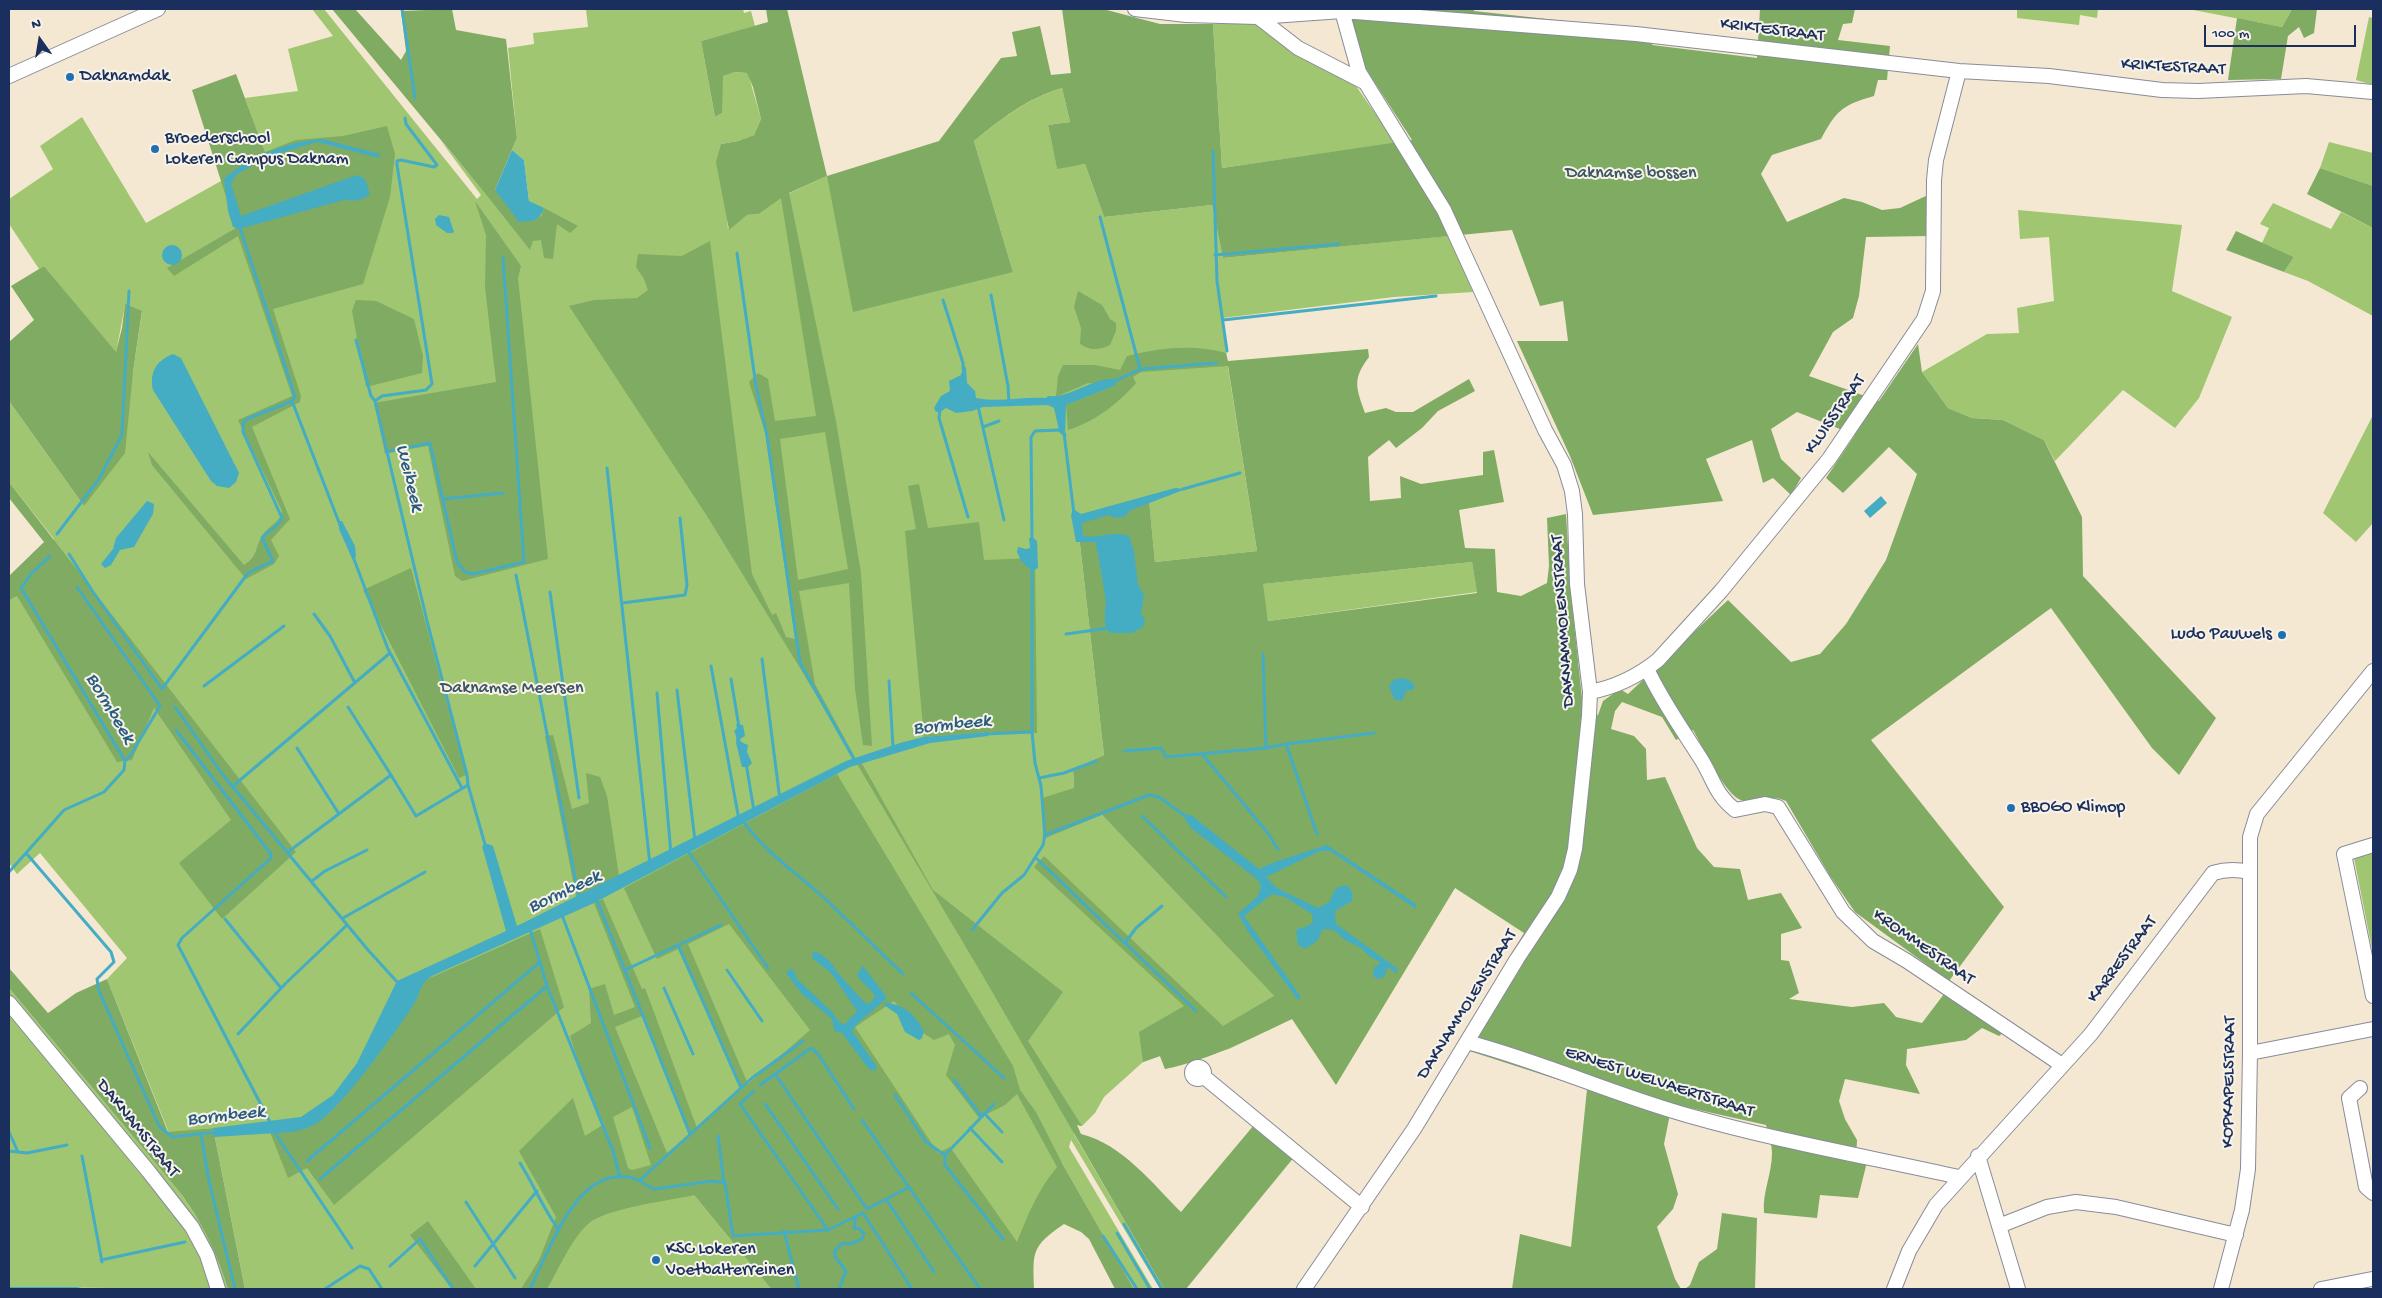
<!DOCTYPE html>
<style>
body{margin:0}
#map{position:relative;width:2382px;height:1298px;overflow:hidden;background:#f4e8d3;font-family:"Gochi Hand",sans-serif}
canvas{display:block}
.frame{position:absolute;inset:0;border:10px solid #1b2f5e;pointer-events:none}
.north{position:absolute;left:15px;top:15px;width:50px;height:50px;-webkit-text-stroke:4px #f7f3e8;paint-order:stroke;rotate:347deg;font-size:14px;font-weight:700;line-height:20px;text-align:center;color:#1b2f5e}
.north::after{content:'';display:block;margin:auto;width:18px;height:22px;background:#1b2f5e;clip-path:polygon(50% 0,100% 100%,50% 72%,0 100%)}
.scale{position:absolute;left:2204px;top:25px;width:152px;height:22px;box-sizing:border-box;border:2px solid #1b2f5e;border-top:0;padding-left:6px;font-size:15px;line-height:18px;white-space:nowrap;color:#1b2f5e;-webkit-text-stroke:4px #f7f3e8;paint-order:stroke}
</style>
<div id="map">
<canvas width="2382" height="1298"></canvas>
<div class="frame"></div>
<div class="north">N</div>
<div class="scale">100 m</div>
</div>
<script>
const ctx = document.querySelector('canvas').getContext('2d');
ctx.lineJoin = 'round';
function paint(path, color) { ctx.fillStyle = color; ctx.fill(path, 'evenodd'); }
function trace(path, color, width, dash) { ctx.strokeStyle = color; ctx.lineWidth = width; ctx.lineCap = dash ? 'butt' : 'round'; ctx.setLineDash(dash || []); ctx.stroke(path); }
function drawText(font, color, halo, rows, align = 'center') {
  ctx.font = font + ' "Gochi Hand",sans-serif'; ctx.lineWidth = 4; ctx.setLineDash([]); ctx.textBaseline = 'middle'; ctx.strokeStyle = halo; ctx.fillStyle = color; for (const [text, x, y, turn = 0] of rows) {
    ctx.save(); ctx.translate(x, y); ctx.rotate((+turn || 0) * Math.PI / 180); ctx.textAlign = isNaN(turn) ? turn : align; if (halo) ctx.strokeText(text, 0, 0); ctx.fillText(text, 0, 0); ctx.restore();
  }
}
paint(new Path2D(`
 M312,9H324L477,199L481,195L441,141L485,192L529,201L524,160L512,150L517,138L508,48L534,44L533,33L588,27L586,9H743L744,13L751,11L755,26L701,41L715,117L722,113V76L735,72L748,73L761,119L754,135L738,141L721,144L728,229L747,215L759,214L781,197L827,176L1013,272L974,141C1001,119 1029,98 1062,88L1070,122L1048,125L1057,168L1085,164L1104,217L1212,205L1223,258L1448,236L1473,292L1394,297L1223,318L1227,361L1257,551L1155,562L1149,501L1077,518L1104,755L1073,769L1074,788L1043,838L1102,815L1275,997L1273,998L1292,1019L1229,1049L1165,1069L1160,1056L1143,1062L1104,1097L1095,1113L1082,1126L1077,1125L1074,1134L1164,1289H1160L1071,1140L1069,1147L1153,1289H1134L1062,1163L1017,1276L694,1195L771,1289H245L213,1128L169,1133L107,979L127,958L40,853L17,874L9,863V581L54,539L9,482V401L84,506L133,372L142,312L125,305L116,353L44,266L39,269L9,224V199L53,169L40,146L82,117L146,223L221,181L227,172L265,153L245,98L298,91L288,49L333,36Z
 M2017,9H2098L2097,18L2080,15L2079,25L2017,18Z
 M2188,9H2292L2282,27Z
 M2369,17L2373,18V85L2356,80Z
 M1238,22H1251L1351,79L1396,143L1222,168L1213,24Z
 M2329,142L2373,153V186L2320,168Z
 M2273,203L2331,229L2341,212L2373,228V316L2308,281L2284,272L2294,257L2262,243L2269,228L2260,224Z
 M2018,210L2182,225L2172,291L2232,317L2199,398L2175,428L2123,390L2055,461L2044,440L2003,420L1972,418L1948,408L1922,372L1987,334L2019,333L2017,308L2054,301L2049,237L2020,239Z
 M2373,415V523L2356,542L2323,513Z
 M1472,562L1477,592L1268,621L1262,584Z
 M2373,847V954L2354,858Z
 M9,988L182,1195L211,1240L228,1289H223L181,1203L9,994Z
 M9,1009L103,1122L196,1244L214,1289L9,1287Z`), '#a0c671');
paint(new Path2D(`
 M332,9H355L401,60L406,51L401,11L452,9L456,30L506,39L517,138L495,190L541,217L544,208L578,226L570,233L557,224L553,259L544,258L541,240L533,241L530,250L485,193Z
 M766,9H787L827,176L939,141L1001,58L1017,56L1012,32L1040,26L1051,75L1071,73L1062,9H1103L1160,24H1213L1222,168L1412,140L1364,66L1345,9H1474V11L1657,31L1652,45L1757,58L1760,9H1855L1852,23L1843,24L1838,40L1890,46L1887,80H1878L1874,96C1842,105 1836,111 1821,139L1772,155L1761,174L1787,222L1844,198L1862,202L1882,210L1900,208L1928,195L1929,236L1866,237L1859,296L1853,318L1833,332L1809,376L1879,401L1918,344L1922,372L1948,408L1972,418L2003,420L2044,440L2082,517L2083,576L2216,718L2179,775L2152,748L2051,608L1871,740L2004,907L1949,981L1855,912L1830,876L1786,801C1773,794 1760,801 1745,801C1727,801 1702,745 1693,730L1676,740L1662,717L1622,702L1615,711L1611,729L1634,736L1646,749L1647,780L1665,777L1697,848L1714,867L1740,869L1748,900L1781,893L1802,928L1781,934V960L1789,961L1799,993L1789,999L1852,1007L1884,1003L1896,1017L1922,1023L1944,994L2004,1032L1999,1036L1982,1028L1966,1040L1907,1049L1906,1065L1920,1094L1845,1079L1839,1101L1845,1119L1857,1140L1856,1160L1867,1162L1858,1198L1820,1195L1817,1218L1764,1213C1762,1193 1772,1174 1772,1153C1772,1144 1768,1134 1766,1125L1672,1104L1664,1144L1678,1194L1673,1209L1657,1227L1675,1279L1681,1289H1512L1520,1234L1571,1247L1587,1089L1457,1047L1524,933L1455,888L1336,1085L1292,1019C1251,1038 1210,1060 1165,1069L1160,1056L1143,1062L1139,1032L1184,1006L1034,867L1044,856L1223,1026L1274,996L1102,815L1043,839L1042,798L1074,788L1073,769L1104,755L1077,518L1149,500L1155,562L1257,551L1228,366L1141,372L1133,377L1136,383C1118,404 1094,422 1068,430L1066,405L1114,386L1088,383L1056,397L1058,376L1063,365H1095L1120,370L1127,356C1161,348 1192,344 1226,353L1228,361L1368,349L1369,357C1352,379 1356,388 1365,413L1386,408L1396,412H1413L1469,379L1475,391L1438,411L1422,428L1396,448L1389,440L1368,457L1370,501L1401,498L1400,476L1421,484L1483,475V452L1494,450L1504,502L1459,510L1465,548L1495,549L1497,592L1521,596L1547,583L1549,566L1547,518L1566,514L1571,595L1584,717L1598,715L1603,701L1620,689L1628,694L1728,600L1791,662L1820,654L1846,624L1886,560L1917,474L1889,447L1843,493L1826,478L1855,435L1797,412L1771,429L1781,459L1801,478L1791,495L1773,478L1763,483L1752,440L1706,459L1723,501L1593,515L1570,456L1517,341H1568L1563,301L1540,306L1512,230L1223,258L1212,205L1104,217L1085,164L1057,169L1048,125L1070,122L1062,88C1028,98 1001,119 974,141L1013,272L853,312L827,176L789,193L836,421L861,573L872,746L863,745L855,689L849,583L799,591L815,684L857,761L860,760L933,890L1063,992L1028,1041L1082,1126L1077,1125L1081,1134C1122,1144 1152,1183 1181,1212L1254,1125L1295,1156L1186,1289H1164L983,976L800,668L707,516L569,306L594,300L637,298L648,290L644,279L636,267L638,254L682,256L710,241L752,574L772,615L776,613L786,637L795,639L765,432L749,382L758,373L768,379L775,421L816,416L781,198L759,214L747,215L729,230L716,162L721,144L738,141L754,135L761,119L753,87L747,73L735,72L723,76L722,113L715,117L701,41L768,22ZM825,432L848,569L798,580L780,439ZM1472,562L1477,593L1268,621L1263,584Z
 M2292,9H2317L2314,33L2304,38L2299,27L2288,36L2281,79L2228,80L2237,18L2282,27Z
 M236,74L265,152L296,140L343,136L387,126L395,154L390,197L363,284L273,309L301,396L300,402L252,427L290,519L271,540L279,556L274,564L246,579L152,465L148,452L244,565C259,555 254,549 262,536C268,526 280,523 282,511L238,420L292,396L238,236L174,276L167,268L236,228L192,90Z
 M2320,168L2373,186V228L2307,194Z
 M475,201L521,266L518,278L548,559L462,581L455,576L428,446L385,453L374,403L496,382L485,287L486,235Z
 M2236,231L2294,257L2284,272L2226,250Z
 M44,266L116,352L122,328L125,304L142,311L133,372L125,453L84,506L9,401V342L34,320L11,286Z
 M1078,291L1102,305L1110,319L1116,323V331L1110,345C1099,350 1090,351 1080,344L1081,328L1074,307Z
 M356,300L376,301L414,319L423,356L422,373L366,387L352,311Z
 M9,482L296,852L222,919L179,863L231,820L154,708L132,760L117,762L17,596L9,600V576L44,542L9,498Z
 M919,484L928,528L979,522L984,560L1035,558L1037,733L989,732L924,737L905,531L916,529L908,486Z
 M411,568L466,775L459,778L363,590Z
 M553,735L572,809L589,803L586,773L600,777L607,796L619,876L576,897L545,736Z
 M837,774L1013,1066L1020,1090L1036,1112L1062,1163L1134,1289H1115L1089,1239L1081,1232L1064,1224C1031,1247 1033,1251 1034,1289H771L694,1195C669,1201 605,1208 588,1224C570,1241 559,1269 547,1289H521L539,1260L556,1217L519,1151L573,1098L585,1136L604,1124L582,1074L570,1036L591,1023L589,989L605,984L614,1015L635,1007L594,903L603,899L642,989L645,988L697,1128L741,1090L678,949L657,959L624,888ZM729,924L810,1030L748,1084L688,944ZM894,1001L918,1030L934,1040L949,1034L955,1045L946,1075L979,1118L1005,1105L1017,1094L1057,1167C1038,1190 1028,1214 1017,1242L950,1147L938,1153L855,1027ZM642,1016L689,1135L667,1153L615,1027ZM632,1107L651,1165L632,1170L628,1168L613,1117Z
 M540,929L564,1007L334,1205L307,1168L288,1178L270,1132H292L329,1113L365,1070L415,1002L423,981Z
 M9,968L48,1013L76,993L107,979L168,1132L213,1128L245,1289H228C215,1249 206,1230 182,1195L9,988Z
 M1722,1213L1757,1218L1755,1289H1685L1690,1285L1699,1262L1717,1249Z
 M428,1221L476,1289H452L410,1235Z`), '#80ab63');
paint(new Path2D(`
 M322,139L380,154L379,158L317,142L267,157L236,175L231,184L241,216L357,175L365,179L370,194C362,201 355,201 344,200L239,229L233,227L228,211L224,179C248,157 289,141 322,139Z
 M512,150L524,160L529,201L544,208C539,222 532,221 519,222L495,190Z
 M439,215L449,217L454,232L452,233H447L436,225L435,219Z
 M162 255a10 10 0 1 1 20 0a10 10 0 1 1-20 0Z
 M173,354L181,358L239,473L236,482L229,488L217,486L211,481L153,390C149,372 157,360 173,354Z
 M964,365L966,368L967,383L975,391L976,398C1001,403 1023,396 1046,398L1048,396C1070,399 1093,376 1119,379L1114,386L1066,405L1065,435L1059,430L1054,408L1048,405L983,407L972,411L956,413L946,408L940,412H936L934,408L941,396L950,391L949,381L961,375Z
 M1175,488L1186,489L1131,510L1124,517L1114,518L1109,515L1082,523L1083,536C1102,539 1109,530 1129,536L1134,551L1138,585L1144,595L1141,614L1145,620L1143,627L1132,633H1110C1100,622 1108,609 1105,596C1104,588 1097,545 1095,542H1076L1071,515L1073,509L1081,514Z
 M1881,496L1887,503L1870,518L1864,511Z
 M147,501L154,504L153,514L134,547L120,550L111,565L105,568L101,564L113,549L116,538Z
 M339,521H342L355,546L356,557L352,558L350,554L339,529Z
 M1032,537L1037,541L1038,568L1032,571L1021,561L1017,552L1018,547L1026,549L1030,548L1029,538Z
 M1402,678L1409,680L1415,686L1413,690H1407L1402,701L1394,699L1389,686L1393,680Z
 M736,724L743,725L745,736L740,739L741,742L748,745L747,752L752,763L748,767H742C740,760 739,754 737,747C735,741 738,737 734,731L737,728Z
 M989,732L988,736L930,743L850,767L594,903L432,976C418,985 422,991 414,1004C397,1030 342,1108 317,1123C309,1128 301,1130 292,1132L214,1137L213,1128L301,1117L333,1095L357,1063L397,981L506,931L482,846L488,844L493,846L517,926L846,761L900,743L923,737Z
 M1182,814L1191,815L1259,869L1272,863L1327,845L1416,904V909L1330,851H1320L1266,877L1277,888L1318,908L1329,902L1336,888L1345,885C1352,889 1354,893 1352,901L1335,911L1336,924L1397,968V974L1388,967L1384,977L1378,979L1373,976L1374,967L1381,963L1368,955L1361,948L1345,940L1334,930L1323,929L1317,941L1305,949L1298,945L1296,930L1310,925L1313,920L1312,914L1285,897L1272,894L1244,916L1301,997L1298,1000L1249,933L1238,914L1258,896L1261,886L1258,880L1191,828Z
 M813,951C822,953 833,963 837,972L865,1003H870L875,997C871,987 860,983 857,974L863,966L886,996V999L857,1024L852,1031L877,1067L875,1071L869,1069L841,1032H835L832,1019L802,994L786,973L790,969L794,970L796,978L832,1012L840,1023L845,1024L857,1011L831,973L812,958Z
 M886,1002C907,1007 913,1013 924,1031L922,1038L919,1040L905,1032L897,1014L884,1005Z
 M9,1287H77L87,1289H9Z`), '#44acc3');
trace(new Path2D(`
 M402,9L415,98
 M405,118L406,124L437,165L434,167L401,160L397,161V165L432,384L426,390L382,396L375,401L427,621L467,775L468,785L486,848
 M1213,151L1217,281L1227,351
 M1100,217L1140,369
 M737,253L756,386L767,436L800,663L855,761
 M1215,255L1339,244
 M991,295L1008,386L1009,403
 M943,300L963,363V369
 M1223,320L1436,296
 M356,340L371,396L375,401
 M1117,380L1141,369L1216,363
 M292,401L340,525
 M978,406L1004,520
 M940,410L939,418L968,517
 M983,427L999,421
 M1064,433L1074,514
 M386,452L430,443L457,562L465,572L473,574L524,562L503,258
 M607,468L650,865
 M1183,489L1240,473
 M443,499L503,493
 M57,534L99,479L122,435L129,291
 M1032,539L1031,437L1035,431L1059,430L1065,435
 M69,554L93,592L162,689L248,573L273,561L262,538C268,530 279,527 282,518L243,432V423L247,419L292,401L295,397L239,225
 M352,554L388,649L462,788
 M516,575L579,898
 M77,587L160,706L130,756L125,761
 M550,592L579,798
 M622,603L685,595L687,585L680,518
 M314,614L330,636L355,683
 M1066,634L1109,628
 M1263,654L1266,748L1286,744
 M762,659L780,800
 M711,666L739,820
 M731,679L739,727
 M889,681L893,747
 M204,686L284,626
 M677,690L695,841
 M657,693L671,854
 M175,707L223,775L368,950L399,984
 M348,707L391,775
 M176,730L271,854V858L182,938L178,945L271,1124
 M985,734L1032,732V568
 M297,748L339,814
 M1124,751L1161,748L1166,757L1266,748
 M1202,754L1267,832L1278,849
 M746,763L754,811
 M1039,778L1064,773L1096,761
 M233,786L390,653
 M1142,816L1226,897
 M743,821C764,851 796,873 823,897C850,922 876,948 903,974
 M1317,834L1286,744L1374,733
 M1045,835L1149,795L1159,797L1185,816
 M688,851L768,968
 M288,852L391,775L416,816L468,785
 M26,853L64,810L104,792L124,770L125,761L21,588L31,574L50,556
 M1036,858L1196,1011
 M9,872L26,853L111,952L114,962L97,979L99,991L159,1126L172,1137L216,1132
 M312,881L325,871L367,850
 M596,898L690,1134
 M562,915L650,1148
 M343,918L425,872
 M225,919L281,988
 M530,929L547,986L613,1151L620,1177
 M972,930L1002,893L1024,875L1043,845L1045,835L1041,786L1035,763L1032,732
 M1125,943L1136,928L1162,906
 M678,945L741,1088
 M625,970L721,925
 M727,970L762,1021
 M664,988L693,1054
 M911,993L1004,1078
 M238,1034L286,983L347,925
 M775,1074L867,1209L909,1187
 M954,1080L981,1116
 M760,1085L811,1048L818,1054L854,1109
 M754,1091L740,1104L828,1230
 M895,1095L926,1142L945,1155
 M765,1104L838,1209
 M994,1104L945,1155V1165L1003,1239
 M984,1113L1002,1132
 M862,1120L980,1289
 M970,1128L1002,1162
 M273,1130L352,1248
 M9,1132L18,1152
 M201,1134L209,1181L235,1289
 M718,1136L724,1183
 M9,1151L27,1153L67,1145
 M82,1156L102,1262
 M307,1161L540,962
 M520,1163C534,1185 543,1209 559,1230
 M320,1179L547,986
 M640,1180L752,1078L803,1041
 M886,1199L934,1272
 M466,1202L515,1278
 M1124,1224L1162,1289
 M784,1231L799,1289
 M1117,1233L1150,1289
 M1103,1236L1137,1289
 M101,1260L185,1242
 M390,1266L420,1239L453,1289
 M475,1266L537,1191
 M325,1289L360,1266L369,1269L382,1289
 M530,1289C547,1255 572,1181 615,1177C621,1176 633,1177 638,1180C644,1183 647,1187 655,1189L712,1181L725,1183L733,1236L828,1230L863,1213L912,1289
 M839,1289L846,1271L835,1257V1250L843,1243L850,1244L862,1239L864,1234L860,1229L854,1228L856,1216`), '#44acc3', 3);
const minor = new Path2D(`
 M1135,9L1186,15L1258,17L1342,11L1636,34L1959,71L2049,76L2162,90L2198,91L2306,86L2373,92
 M1258,17L1298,48L1366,83
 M9,76L158,9
 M1647,669C1662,701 1682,729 1701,759C1714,780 1715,794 1735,810L1765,804L1778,807L1843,912L1873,941L1907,961L2062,1065
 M1590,692C1616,687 1637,677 1658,660L1721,591L1829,459L1924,319L1933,291L1934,180L1936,160L1959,71
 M2373,845L2344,854L2373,996
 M9,1003L149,1172L192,1227L207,1255L218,1289
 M1467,1042C1543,1062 1614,1095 1690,1116C1778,1141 1869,1157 1959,1177
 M2250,1053L2373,1029
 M1192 1073a6 6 0 1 1 12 0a6 6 0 1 1-12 0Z
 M1203,1076L1362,1207
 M2360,1088L2349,1098L2366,1187L2373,1193
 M1978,1156L2018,1289
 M1999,1226L2047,1207L2076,1202L2116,1207L2236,1235
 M1304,1289L1414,1129L1517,959L1558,897L1570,870L1575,849L1589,716L1590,692L1577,584L1575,514L1572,491L1564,465L1545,430L1444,210L1359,72L1342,11
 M1894,1289L1909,1251L1936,1205L2091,1034L2213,873C2226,869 2236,869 2249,872
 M2221,1289L2242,1210L2248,1169L2250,1053V837L2257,814L2373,671
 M2321,1289L2372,1279`);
trace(minor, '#888c98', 16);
trace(minor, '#fff', 14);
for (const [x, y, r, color] of [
 [70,77,5,"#1f6fb2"],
 [155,149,5,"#1f6fb2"],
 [2282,635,5,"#1f6fb2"],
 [2011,808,5,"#1f6fb2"],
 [656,1260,5,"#1f6fb2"]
]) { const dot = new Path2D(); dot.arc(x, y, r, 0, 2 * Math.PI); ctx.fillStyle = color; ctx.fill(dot); trace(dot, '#f7f3e8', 2); }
drawText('18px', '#1b2f5e', '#f7f3e8', [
 ["KRIKTESTRAAT",1772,31,7],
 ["KRIKTESTRAAT",2173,68,3],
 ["KLUISSTRAAT",1836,415,-55],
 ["DAKNAMMOLENSTRAAT",1564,621,-94],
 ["KROMMESTRAAT",1923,948,35],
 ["KARRESTRAAT",2123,960,-53],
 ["DAKNAMMOLENSTRAAT",1468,1005,-58],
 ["KOPKAPELSTRAAT",2230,1082,-89],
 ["ERNEST WELVAERTSTRAAT",1659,1083,18],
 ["DAKNAMSTRAAT",137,1129,51]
]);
drawText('18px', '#1b2f5e', '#f7f3e8', [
 ["Daknamdak",80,77],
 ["Broederschool",165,139],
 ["Lokeren Campus Daknam",165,160],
 ["Ludo Pauwels",2272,635,"right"],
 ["BBOGO Klimop",2021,808],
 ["KSC Lokeren",666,1250],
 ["Voetbalterreinen",666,1271]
], 'left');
drawText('18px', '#3c5563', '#f7f3e8', [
 ["Daknamse bossen",1631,174],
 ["Daknamse Meersen",512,689]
]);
drawText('italic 19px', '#295b81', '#f7f3e8', [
 ["Weibeek",408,478,76],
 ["Bormbeek",109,709,59],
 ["Bormbeek",952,726,-6],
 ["Bormbeek",565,893,-25],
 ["Bormbeek",226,1117,-6]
]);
</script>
